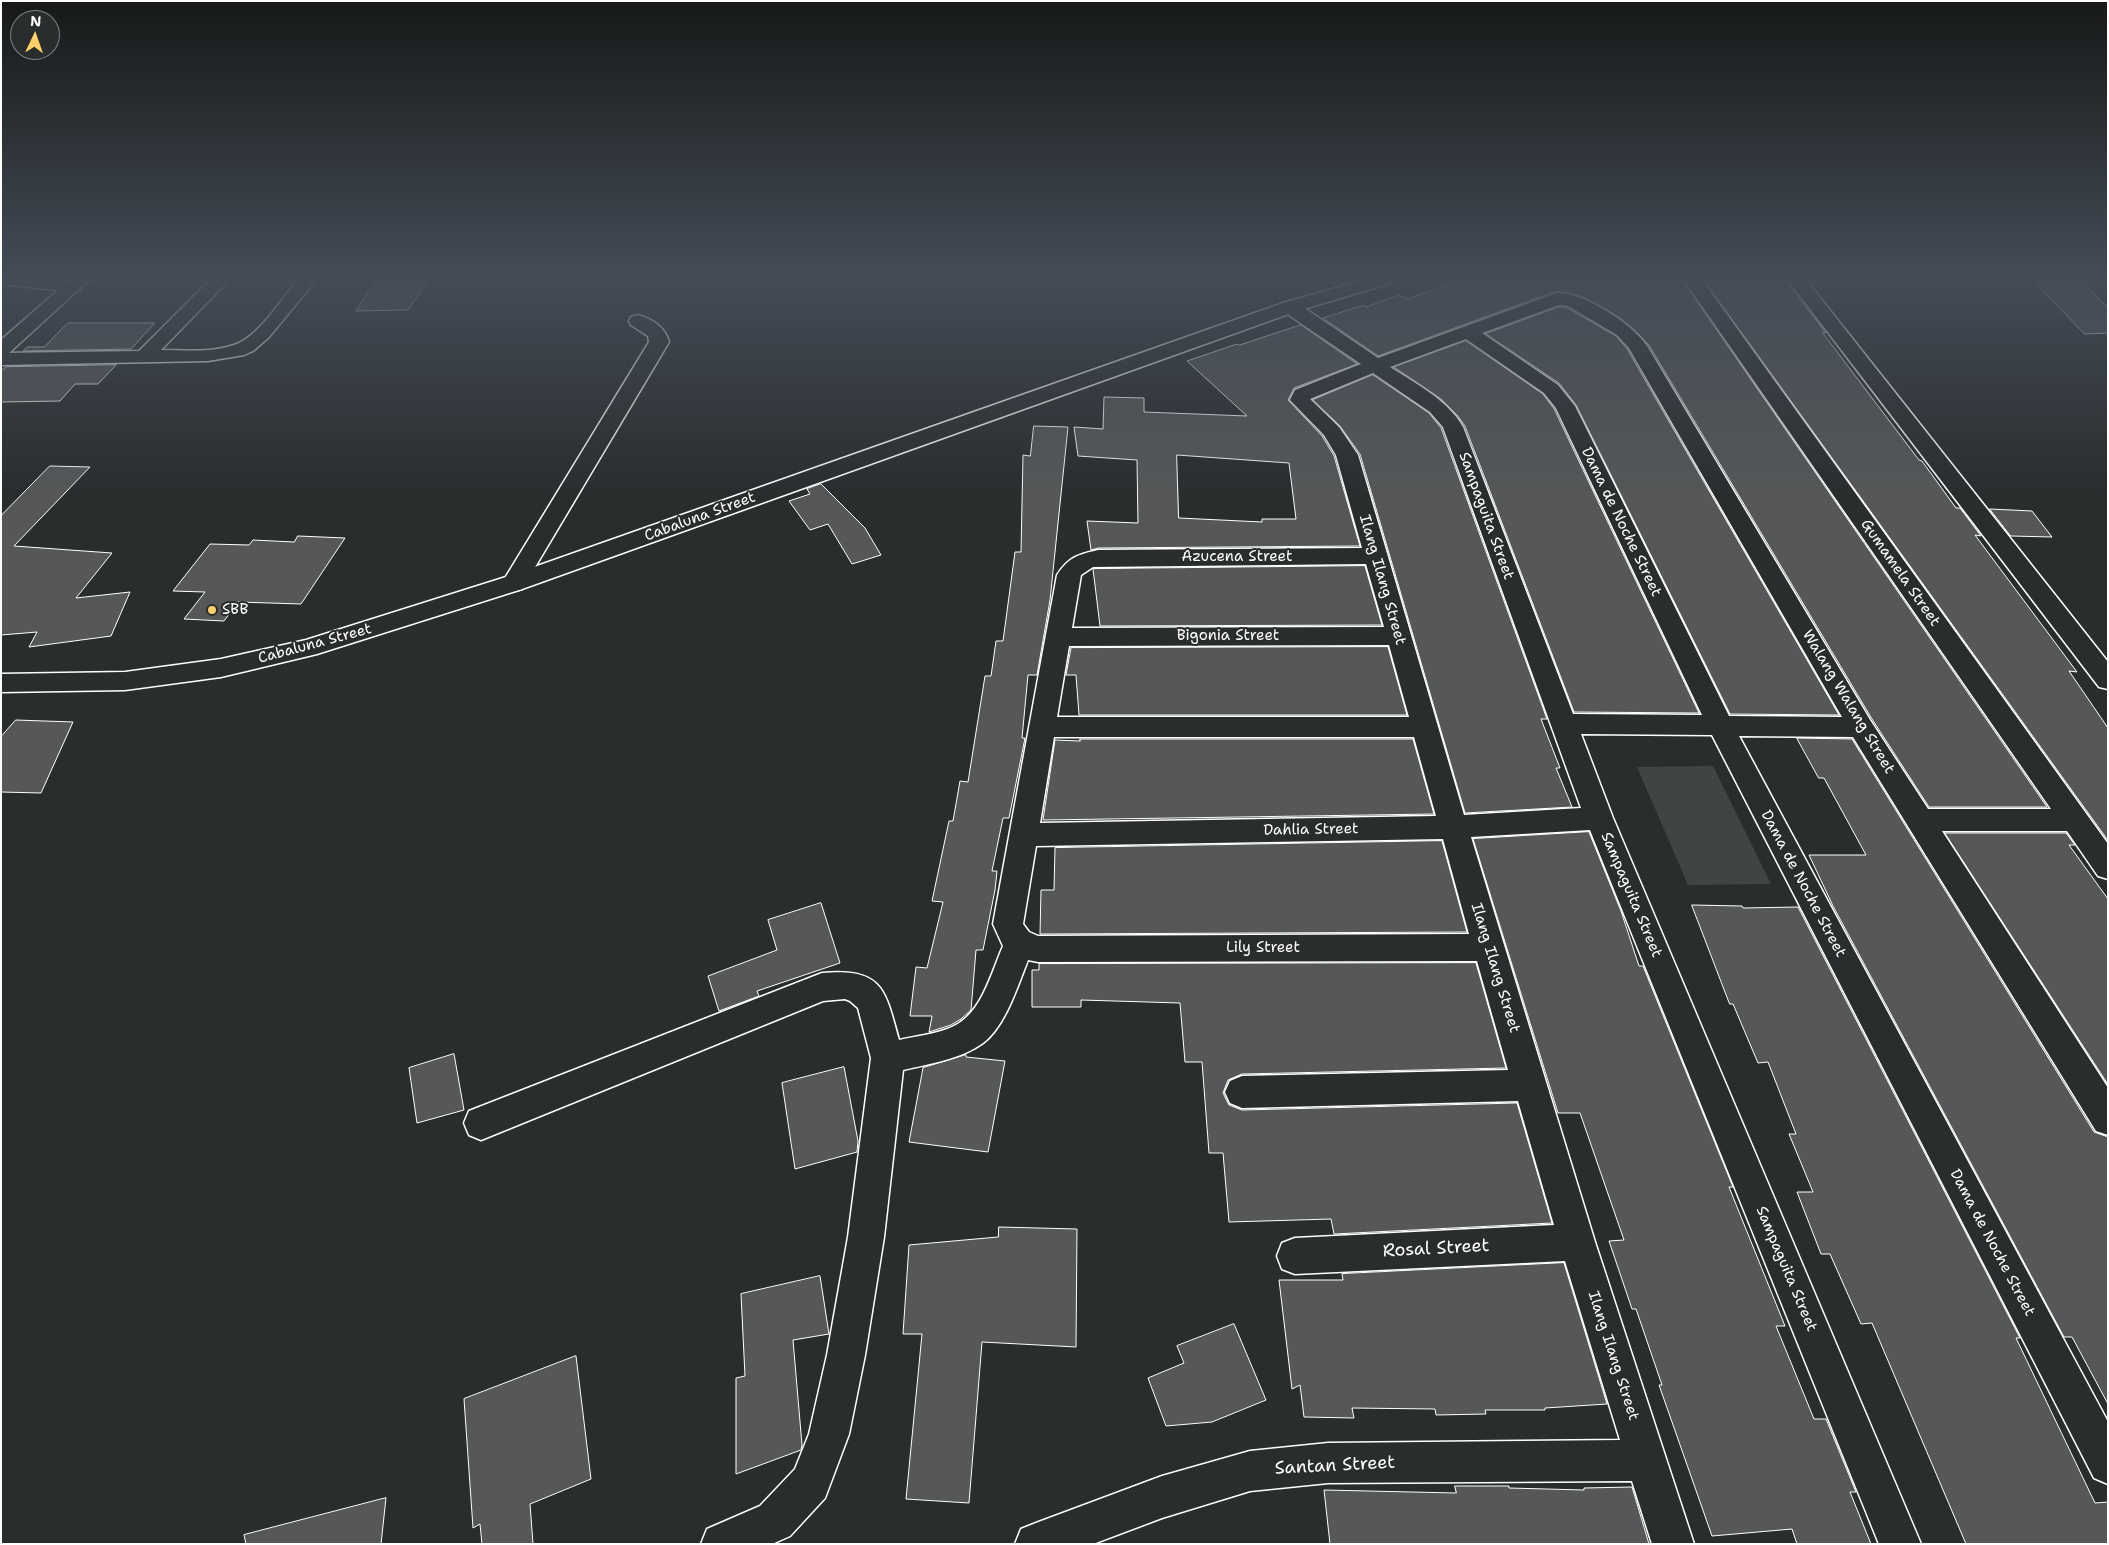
<!DOCTYPE html>
<style>
body{margin:0}
#map{position:relative;width:2109px;height:1545px;overflow:hidden;background:#2a2d2e;font-family:"Shantell Sans",sans-serif}
canvas{display:block}
.frame{position:absolute;inset:0;border:2px solid #fff;pointer-events:none}
.north{position:absolute;left:10px;top:10px;width:50px;height:50px;box-sizing:border-box;background:#2a2d2e;border:1px solid #7f8182;border-radius:50%;rotate:3deg;font-size:14px;font-weight:700;line-height:20px;text-align:center;color:#fff}
.north::after{content:'';display:block;margin:auto;width:18px;height:22px;background:#ffd166;clip-path:polygon(50% 0,100% 100%,50% 72%,0 100%)}
</style>
<div id="map">
<canvas width="2109" height="1545"></canvas>
<div class="frame"></div>
<div class="north">N</div>
</div>
<script>
const ctx = document.querySelector('canvas').getContext('2d');
ctx.lineJoin = 'round';
function paint(path, color) { ctx.fillStyle = color; ctx.fill(path, 'evenodd'); }
function trace(path, color, width, dash) { ctx.strokeStyle = color; ctx.lineWidth = width; ctx.lineCap = dash ? 'butt' : 'round'; ctx.setLineDash(dash || []); ctx.stroke(path); }
function drawText(font, color, halo, rows, align = 'center') {
  ctx.font = font + ' "Shantell Sans",sans-serif'; ctx.lineWidth = 4; ctx.setLineDash([]); ctx.textBaseline = 'middle'; ctx.strokeStyle = halo; ctx.fillStyle = color; for (const [text, x, y, turn = 0] of rows) {
    ctx.save(); ctx.translate(x, y); ctx.rotate((+turn || 0) * Math.PI / 180); ctx.textAlign = isNaN(turn) ? turn : align; if (halo) ctx.strokeText(text, 0, 0); ctx.fillText(text, 0, 0); ctx.restore();
  }
}
paint(new Path2D(`
 M1713,766L1771,884L1688,885L1637,767Z`), '#414445');
const building = new Path2D(`
 M377,280H428L408,310L356,311Z
 M1459,280H1682L2047,807H1929L1872,719L1649,345L1620,318L1581,296L1556,291L1378,356L1323,318L1364,305L1366,307L1399,295L1407,299Z
 M1704,280H1785L1826,333L1822,332L1919,460L1922,461L1956,508H1960L1981,536L1975,535L2077,672L2069,671L2108,728V840Z
 M2033,280H2080L2108,308V333L2085,334Z
 M1559,307L1567,308L1616,336L1627,349L1839,715L1730,714L1576,405L1559,383L1486,334Z
 M68,323H155L131,349L23,351L27,347H44Z
 M1301,325L1357,364L1294,388L1288,400L1322,436L1334,456L1360,546L1098,548L1091,550L1087,521L1138,523L1137,460L1078,456L1074,427L1103,429L1104,397L1144,398V412L1247,416L1187,361L1237,344L1239,345ZM1177,455L1289,463L1296,519H1262V522L1179,518Z
 M1466,341L1543,394L1554,409L1699,713L1574,712L1465,426L1458,416L1441,399L1394,367Z
 M116,365L98,384H75L60,401L1,402V371L6,367Z
 M1373,375L1429,413L1441,428L1547,719H1541L1560,768H1556L1572,807L1465,813L1360,454L1340,426L1313,400Z
 M1034,426L1068,427L1050,600L1037,675H1028L1022,738H1025L1009,818H1003L992,871H997L995,890L983,950H976L971,1010L961,1019L951,1025L929,1032L932,1016H910L916,967L927,968L943,902L932,901L949,821H953L960,781L968,782L985,676H991L996,641H1003L1015,552H1021L1023,455L1030,456Z
 M50,466L90,467L14,546L112,553L76,598L130,592L111,636L29,647L37,632L1,635V516Z
 M821,484L865,528L881,555L852,564L828,524L810,530L789,501L810,494L807,489Z
 M1990,509L2032,511L2052,537L2011,536Z
 M298,536L345,538L301,604L238,602L224,621L184,619L205,592L173,591L210,544L249,545L253,540L294,542Z
 M1365,566L1382,625L1100,626L1093,569Z
 M1388,647L1407,715H1079L1076,675H1066L1071,648Z
 M16,720L73,722L41,793L1,792V737Z
 M1797,738L1852,739L2094,1132L2108,1137V1404L2072,1337H2064L1833,906L1809,855H1866L1824,778H1819Z
 M1080,739H1413L1434,814L1043,820L1055,740L1080,741Z
 M1589,832L1621,911L1639,966H1643L1733,1187H1729L1785,1326H1776L1814,1419H1826L1856,1492H1850L1871,1544H1797L1792,1529L1712,1536L1659,1385H1662L1636,1309H1632L1609,1241L1624,1240L1580,1113H1558L1473,839Z
 M1945,833H2066L2075,845H2069L2108,899V1084Z
 M1442,841L1467,932L1040,934L1041,890H1054L1055,848Z
 M821,903L840,963L757,991L759,996L719,1011L708,976L777,950L768,920Z
 M1692,905L1742,906L1743,908L1798,907L2020,1338H2016L2095,1503L2108,1502V1544H1966L1872,1323L1861,1324L1830,1254H1821L1797,1192H1813L1789,1134H1796L1768,1062L1758,1063L1733,1004H1730Z
 M1476,963L1506,1068L1242,1074L1228,1080L1223,1093L1229,1105L1242,1110L1517,1103L1552,1223L1334,1234L1331,1219L1229,1222L1223,1153H1209L1202,1062H1185L1180,1003L1081,1000V1007H1032V970H1039V964Z
 M454,1054L464,1110L417,1123L409,1068Z
 M966,1055V1057L1005,1061L988,1152L909,1142L923,1068Z
 M844,1067L858,1141L857,1152L795,1169L782,1083Z
 M999,1227L1077,1229L1076,1347L982,1342L969,1503L906,1499L922,1334H903L909,1245L998,1237Z
 M1564,1263L1607,1404L1545,1408V1410H1485L1486,1414L1436,1415L1435,1409L1352,1408L1354,1418L1304,1417L1300,1385L1292,1389L1279,1280H1343L1342,1274Z
 M820,1276L829,1334L793,1340L802,1445L801,1450L736,1474V1378L745,1376L741,1294Z
 M1234,1324L1266,1400L1212,1422L1166,1426L1148,1378L1184,1363L1177,1346Z
 M576,1356L591,1479L530,1504L533,1544H482L480,1524L473,1528L464,1399Z
 M1455,1486H1509V1488L1584,1490V1488L1632,1487L1649,1544H1330L1324,1490L1456,1493Z
 M386,1498L381,1544H246L244,1535Z`);
paint(building, '#555758');
trace(building, '#fff', 1);
const minor = new Path2D(`
 M3,280H56L78,283L81,287L78,291L72,292L12,285L6,284Z
 M210,280H229L161,350C184,350 212,353 234,345C259,337 281,299 298,280H316L269,337L253,351L244,355L208,361L1,365V353L139,351Z
 M1684,280H1702L2108,844V879L2098,876L2067,831H1942L2108,1088V1135L2096,1131L1853,737L1739,736L2108,1422V1484L2094,1478L1712,735L1581,734L1613,818L1921,1544H1879L1590,830L1471,837L1595,1242L1694,1544H1652L1632,1481L1328,1483L1250,1491L1162,1518L1093,1544H1015L1021,1529L1036,1523L1162,1476L1250,1451L1328,1443L1620,1440L1565,1261L1295,1274L1282,1269L1277,1256L1282,1243L1295,1238L1554,1225L1518,1101L1242,1108L1230,1103L1225,1092L1230,1081L1242,1076L1508,1070L1477,961L1038,962L1028,960C1018,985 1005,1027 983,1043C961,1059 929,1064 903,1070L884,1237L865,1355L849,1434L825,1498L790,1536L772,1544H701L707,1529L760,1506L795,1469L809,1434L827,1355L848,1237L871,1058L858,1008L850,1001L845,999L823,1001L481,1140L469,1135L464,1123L469,1111L822,973C883,968 885,989 899,1040C917,1036 936,1034 952,1027C982,1014 991,973 1003,946L993,924L1057,575C1069,557 1077,555 1098,550L1362,548L1336,455L1324,435L1290,400L1295,390L1361,364L1283,311L1281,307L1283,303L1290,301L1297,303L1378,358L1557,293C1585,293 1631,323 1647,346L1870,720L1928,809H2051ZM1559,305L1568,306L1617,335L1629,348L1842,717L1729,716L1575,406L1558,385L1482,333ZM1466,339L1544,393L1556,408L1702,715L1573,714L1463,427C1448,400 1416,384 1390,367ZM1373,373L1430,412L1443,427L1581,808L1464,815L1358,455L1339,427L1310,399ZM1366,564L1384,627L1072,628L1081,575L1093,567ZM1389,645L1409,717H1057L1069,646ZM1054,737H1414L1436,816L1040,823ZM1443,839L1469,934L1038,936L1029,932L1023,924L1036,846Z
 M1788,280H1806L2108,662V689L2099,687Z
 M638,315C652,319 665,327 669,342L522,589L514,591L506,589L502,583L649,342L648,336L631,325L629,321L631,317Z`);
const major = new Path2D(`
 M70,280H89L8,354L1,356V340Z
 M1364,280H1391L1388,284L1297,311L522,589L317,654L221,677L125,690L1,692V674L125,672L221,659L306,640L506,577L1283,303Z`);
trace(minor, '#fff', 3);
trace(major, '#fff', 3);
paint(minor, '#2a2d2e');
paint(major, '#2a2d2e');
const sky = ctx.createLinearGradient(0, 0, 0, 496);
sky.addColorStop(0, '#171919');
sky.addColorStop(0.56, '#444c57');
sky.addColorStop(1, '#444c5700');
ctx.fillStyle = sky;
ctx.fillRect(0, 0, 2109, 496);
for (const [x, y, r, color] of [
 [212,610,5,"#ffd166"]
]) { const dot = new Path2D(); dot.arc(x, y, r, 0, 2 * Math.PI); ctx.fillStyle = color; ctx.fill(dot); trace(dot, '#2a2d2e', 2); }
drawText('15px', '#fff', '#2a2d2e', [
 ["Sampaguita Street",1486,516,70],
 ["Cabaluna Street",700,517,-20],
 ["Dama de Noche Street",1621,522,64],
 ["Azucena Street",1237,557],
 ["Gumamela Street",1900,573,55],
 ["Ilang Ilang Street",1382,580,74],
 ["Bigonia Street",1228,636],
 ["Cabaluna Street",315,644,-15],
 ["Walang Walang Street",1848,702,59],
 ["Dahlia Street",1311,830,-1],
 ["Dama de Noche Street",1803,884,62],
 ["Sampaguita Street",1631,895,67],
 ["Lily Street",1263,948],
 ["Ilang Ilang Street",1495,968,73],
 ["Dama de Noche Street",1992,1243,62],
 ["Sampaguita Street",1786,1269,67],
 ["Ilang Ilang Street",1613,1356,72]
]);
drawText('15px', '#fff', '#2a2d2e', [
 ["SBB",222,610]
], 'left');
drawText('18px', '#fff', '#2a2d2e', [
 ["Rosal Street",1436,1249,-3],
 ["Santan Street",1335,1466,-3]
]);
</script>
